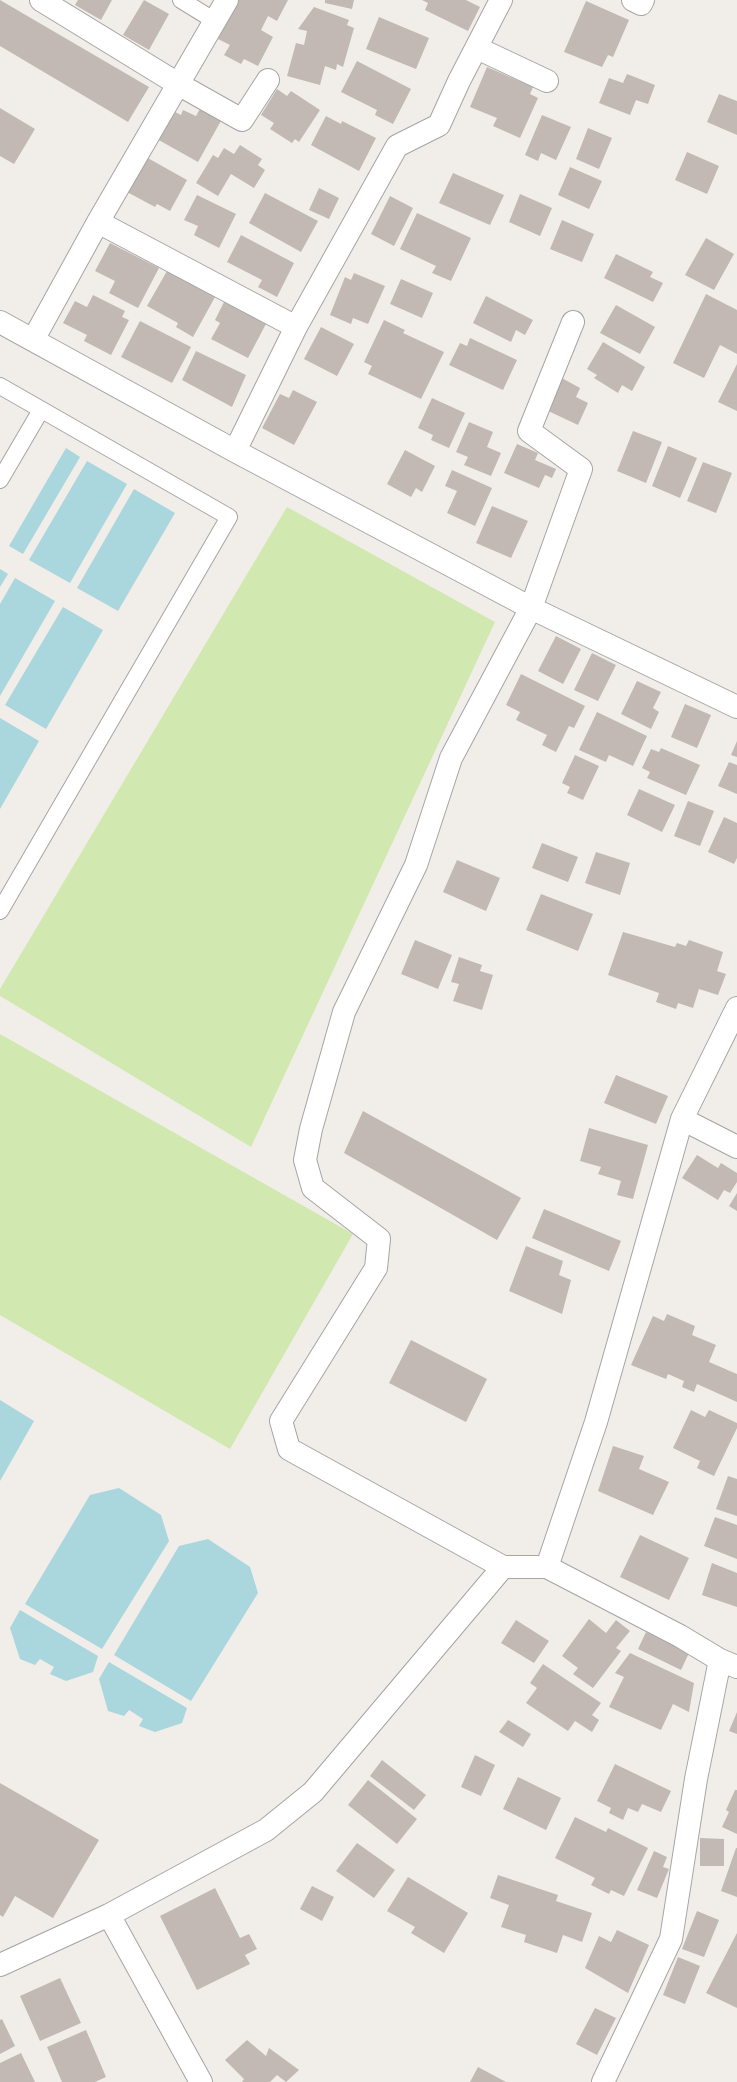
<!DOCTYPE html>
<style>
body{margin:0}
canvas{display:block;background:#f1ede8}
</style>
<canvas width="737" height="2082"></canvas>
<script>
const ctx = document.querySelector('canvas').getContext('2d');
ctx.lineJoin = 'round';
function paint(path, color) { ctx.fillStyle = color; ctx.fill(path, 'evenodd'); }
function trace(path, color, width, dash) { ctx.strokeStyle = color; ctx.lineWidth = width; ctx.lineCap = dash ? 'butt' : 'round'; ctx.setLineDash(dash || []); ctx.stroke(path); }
paint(new Path2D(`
 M287,507L495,622L251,1147L0,996V989Z
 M0,1034L353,1234L230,1449L0,1315Z`), '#d1e9b0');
paint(new Path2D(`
 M66,448L80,457L23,554L9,546Z
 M87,461L127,484L70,583L29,560Z
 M134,489L175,513L118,611L77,588Z
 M0,569L8,574L0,587Z
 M15,578L55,601L0,696V604Z
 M63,607L103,630L46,729L5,705Z
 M0,718L39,741L0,809Z
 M0,1400L34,1421L0,1481Z
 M119,1488L161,1515L169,1541L102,1649L25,1604L90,1495Z
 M208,1539L250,1567L258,1593L191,1701L114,1655L179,1546Z
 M20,1610L98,1656L93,1672L66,1681L50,1674L54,1667L40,1659L35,1665L20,1659L10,1628Z
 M109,1662L187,1708L182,1723L155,1732L139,1726L143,1719L129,1710L124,1716L108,1711L99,1679Z`), '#aad6dd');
paint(new Path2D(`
 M0,0L149,87L128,122L0,46Z
 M78,0H112L101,20L75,5Z
 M144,0L169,14L149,50L123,35Z
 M239,0H288L277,21L268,16L261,30L273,37L258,66L244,59L241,64L224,55L230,45L218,39Z
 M325,0H354L352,9L325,3Z
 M422,0H466L480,7L468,31L425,10L428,3Z
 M586,1L629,20L613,57L608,55L602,67L564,52Z
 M314,7L349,20L347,25L354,28L343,67L337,64L336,70L325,66L320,85L287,76L296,43L304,45L307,31L298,29Z
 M379,17L429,38L416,69L366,49Z
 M357,61L411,89L393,124L375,115L377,110L341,92Z
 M487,67L533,87L530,94L538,98L520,138L493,126L497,118L470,107Z
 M627,74L655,85L648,104L636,100L630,115L599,103L609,78L623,83Z
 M277,89L287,96L291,91L320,110L299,142L295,139L292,143L270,129L274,123L261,115Z
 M719,94L737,101V135L707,122Z
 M201,107L222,119L198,162L157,139L173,111L181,115L183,110L196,116Z
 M0,108L35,129L14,164L0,156Z
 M542,115L571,127L556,160L541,153L538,161L525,155Z
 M326,116L341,124L342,121L376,138L359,171L311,145Z
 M588,128L612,138L599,169L576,159Z
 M240,145L262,159L258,165L265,170L254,188L231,174L218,196L196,183L213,155L218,158L224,148L234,154Z
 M687,152L719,166L707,194L675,180Z
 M146,157L187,180L170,211L157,204L155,207L127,192Z
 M570,167L602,181L589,209L558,195Z
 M453,173L504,195L490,225L439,203Z
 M319,188L339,198L329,219L309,210Z
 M265,193L318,221L301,252L249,223Z
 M520,194L552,208L540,236L509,222Z
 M197,195L236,214L219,248L194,235L198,226L184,220Z
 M390,196L413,208L394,246L371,234Z
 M417,213L471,238L451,281L432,273L436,266L400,249Z
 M562,220L594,234L582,262L550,249Z
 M241,235L294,263L277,297L258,287L262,280L227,262Z
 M706,238L734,254L714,290L685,275Z
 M110,243L159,268L138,308L109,293L115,281L95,271Z
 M616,254L653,272L650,277L663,283L653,302L604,278Z
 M167,271L215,297L193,337L176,327L178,323L147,306Z
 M354,273L385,286L368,324L353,318L351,324L330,315L345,277L351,280Z
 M401,279L433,293L422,318L390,304Z
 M706,294L737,310V354L720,345L704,378L673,363Z
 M93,295L125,311L122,317L129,320L111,355L84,341L87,335L63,323L75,301L87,307Z
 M486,296L533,320L525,335L516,330L511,342L473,323Z
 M225,300L267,322L248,358L211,339L220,323L215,320Z
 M616,305L655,327L640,354L600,333Z
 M384,320L405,330L403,333L444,352L421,399L368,374L372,366L364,362Z
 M140,321L191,347L172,383L121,357Z
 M321,327L354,344L337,376L304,359Z
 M470,338L517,360L503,390L449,365L460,343L467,346Z
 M603,342L645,367L632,391L622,385L618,393L594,378L597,375L587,369Z
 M196,351L246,375L232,407L182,380Z
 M737,364V411L718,402Z
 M560,377L580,388L576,397L588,403L578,425L544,409Z
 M293,390L317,402L294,445L262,428L280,394L289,398Z
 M432,398L465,413L449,448L431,440L433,435L418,428Z
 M469,422L493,432L487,447L501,453L491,476L464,465L468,457L456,452Z
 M633,431L662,442L646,483L617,471Z
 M517,444L538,453L535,460L556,469L552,478L545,475L539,488L504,473Z
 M668,446L697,458L680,498L652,486Z
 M405,450L435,466L422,492L416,488L411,497L387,484Z
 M703,462L732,473L716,513L687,501Z
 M452,470L492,488L475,526L447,513L457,491L445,486Z
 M492,506L528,521L511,558L476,543Z
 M556,636L581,649L563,684L538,671Z
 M592,653L616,665L598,701L574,690Z
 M521,674L585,706L574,728L569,726L556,752L542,745L547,735L516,720L520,712L506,705Z
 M637,681L661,692L653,708L659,712L651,729L621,714Z
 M685,704L711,715L697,748L671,737Z
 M597,712L647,736L633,766L609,755L606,762L579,750Z
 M737,741V757L731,755Z
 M661,748L700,765L686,795L647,778L650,772L642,768L651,749L659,752Z
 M575,755L599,766L583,800L567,793L570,787L562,783Z
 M729,762L737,765V794L718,786Z
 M639,789L675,805L662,832L627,815Z
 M688,801L714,811L700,846L674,836Z
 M724,817L737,823V858L734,864L708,852Z
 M542,843L578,857L568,882L532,868Z
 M596,852L630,863L620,895L585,883Z
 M457,860L500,878L486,911L443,892Z
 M541,894L593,914L578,951L526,930Z
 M623,932L675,947L677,943L686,946L689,940L723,952L717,971L726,974L718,995L699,989L693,1008L678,1003L676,1009L656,1002L659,993L608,975Z
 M415,940L452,955L438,989L401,974Z
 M459,957L482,965L480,971L493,975L482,1010L453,1001L459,984L451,982Z
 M616,1075L668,1096L656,1124L604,1103Z
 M363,1111L521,1198L497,1240L344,1153Z
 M589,1128L648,1145L633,1199L617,1195L621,1181L598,1174L601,1167L580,1161Z
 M697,1155L718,1168L721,1163L737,1173V1182L730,1193L724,1190L718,1200L682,1178Z
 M737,1193V1211L729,1206Z
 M544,1209L621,1241L609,1271L532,1238Z
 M526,1246L563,1261L559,1275L571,1280L562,1314L509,1291Z
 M667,1314L695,1326L692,1335L716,1345L709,1362L737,1374V1402L697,1384L694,1392L682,1387L684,1381L668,1374L666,1379L631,1365L653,1316L664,1321Z
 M411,1340L487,1379L466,1422L389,1383Z
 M691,1410L705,1417L709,1410L737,1423V1428L714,1476L697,1468L700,1461L673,1448Z
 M613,1446L644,1456L639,1469L669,1482L653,1515L598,1491Z
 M728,1476L737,1479V1516L716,1509Z
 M715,1517L737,1525V1559L704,1546Z
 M640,1535L689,1558L669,1600L620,1577Z
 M712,1563L737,1573V1607L702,1595Z
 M589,1619L606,1633L616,1620L630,1631L616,1648L621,1651L593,1688L573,1674L578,1668L562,1656Z
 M516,1620L549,1641L534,1663L501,1643Z
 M646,1632L689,1653L681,1670L638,1649Z
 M630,1653L694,1683L689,1712L673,1704L661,1730L609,1707L624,1677L615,1673Z
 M543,1664L601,1703L592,1715L599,1720L592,1732L575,1721L568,1731L526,1703L537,1688L530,1683Z
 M737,1712V1734L729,1731Z
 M508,1720L531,1734L523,1747L499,1732Z
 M475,1755L495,1765L481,1796L461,1787Z
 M382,1760L426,1795L414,1810L370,1776Z
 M615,1764L671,1791L661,1812L642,1804L638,1812L628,1808L623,1820L609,1813L611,1808L597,1801Z
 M518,1777L561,1798L546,1830L503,1809Z
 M368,1780L417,1819L397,1844L348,1805Z
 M0,1783L99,1840L53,1918L15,1896L3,1917L0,1915Z
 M735,1790H737V1834L722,1827L729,1812L726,1810Z
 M575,1817L606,1832L608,1828L648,1848L624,1896L611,1890L609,1894L591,1885L595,1878L555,1858Z
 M700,1838L724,1839V1866H700Z
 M357,1843L395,1870L374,1898L336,1871Z
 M736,1848H737V1897L721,1891Z
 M654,1851L667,1857L663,1867L669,1869L657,1898L637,1890Z
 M498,1875L558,1895L556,1901L592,1913L582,1942L563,1935L557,1953L524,1942L526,1935L501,1927L509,1905L490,1898Z
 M408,1877L468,1913L444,1953L411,1933L415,1927L387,1911Z
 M312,1886L334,1897L322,1921L300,1909Z
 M215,1888L240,1938L249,1934L257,1949L245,1955L250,1964L197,1990L160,1916Z
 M697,1911L719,1920L704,1957L682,1949Z
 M617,1930L649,1945L628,1993L585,1968L599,1936L611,1942Z
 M737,1933V2008L706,1993Z
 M678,1957L700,1966L685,2004L663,1995Z
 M60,1978L81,2023L40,2041L20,1996Z
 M595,2008L616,2018L597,2055L576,2044Z
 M2,2019L15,2046L0,2054V2020Z
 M86,2030L106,2077L95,2082H62L47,2047Z
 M247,2040L266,2056L269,2048L299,2070L286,2082L277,2075L270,2082H242L244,2079L225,2060Z
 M21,2053L35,2082H0V2063Z
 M478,2067L506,2082H470Z`), '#c2b9b4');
const lane = new Path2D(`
 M181,0L215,21
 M0,386L229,517L0,911
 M0,480L41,410`);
const street = new Path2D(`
 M41,0L178,84L242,120L268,80
 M633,0L641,4L643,0
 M477,48L547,81
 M98,222L296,327
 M0,322L235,451L531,608L737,707
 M33,340L98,222L227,0
 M235,451L296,327L397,146L439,125L459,81L501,0
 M682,1119L737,1147
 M503,1567L289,1449L281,1421L376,1268L379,1239L313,1188L305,1160L311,1129L344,1012L416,865L451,758L531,608L581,469L529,431L573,322
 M547,1567L596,1422L682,1119L737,1008
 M109,1915L201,2082
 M0,1965L109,1915L266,1830L313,1792L503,1567H547L680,1636L720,1660L737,1667
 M603,2082L671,1939L696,1779L720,1660`);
trace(lane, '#a5a5a5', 18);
trace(street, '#a5a5a5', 24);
trace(lane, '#fff', 16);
trace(street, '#fff', 22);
</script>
